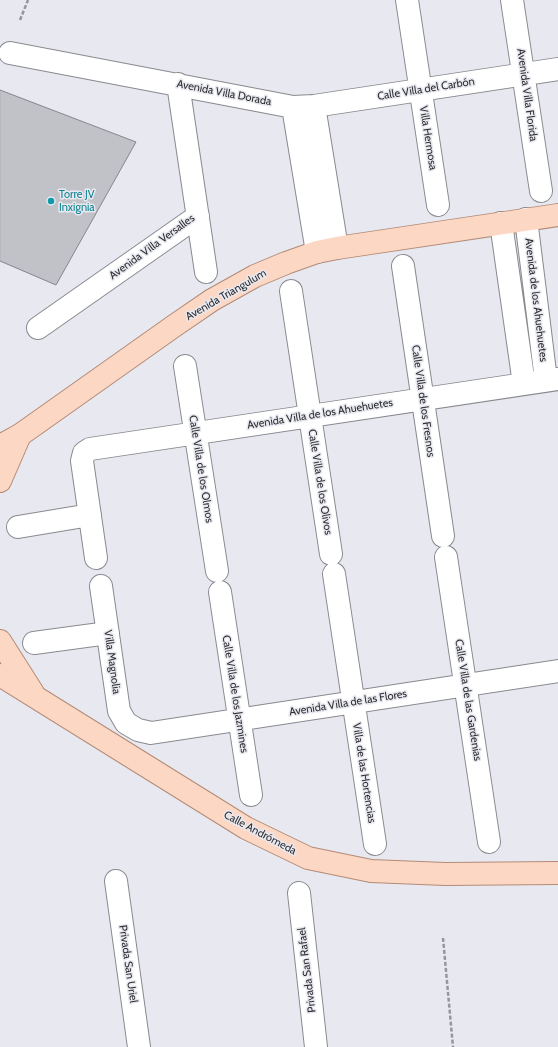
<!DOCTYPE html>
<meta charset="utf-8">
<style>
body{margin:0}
canvas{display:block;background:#e8e9f0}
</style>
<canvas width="558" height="1047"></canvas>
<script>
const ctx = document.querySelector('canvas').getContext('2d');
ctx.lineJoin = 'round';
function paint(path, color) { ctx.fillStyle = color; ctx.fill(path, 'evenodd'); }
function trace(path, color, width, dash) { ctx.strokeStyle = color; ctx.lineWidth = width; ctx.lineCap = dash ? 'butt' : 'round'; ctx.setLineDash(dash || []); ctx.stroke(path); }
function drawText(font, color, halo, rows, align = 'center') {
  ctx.font = font + ' Cabin,sans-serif'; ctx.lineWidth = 3; ctx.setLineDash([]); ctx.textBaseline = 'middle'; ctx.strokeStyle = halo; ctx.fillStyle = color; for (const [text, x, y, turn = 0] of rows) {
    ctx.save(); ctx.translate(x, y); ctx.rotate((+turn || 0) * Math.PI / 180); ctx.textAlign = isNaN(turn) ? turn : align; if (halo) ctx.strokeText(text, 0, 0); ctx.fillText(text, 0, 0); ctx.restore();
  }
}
const building = new Path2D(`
 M0,90L136,142L56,285L0,261Z`);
paint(building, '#c1c1c8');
trace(building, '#85868c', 1);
const minor = new Path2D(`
 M407,0L438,205
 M512,0L541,191
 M10,53L293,107L314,106L558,69
 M178,84L206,272
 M314,106L337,248
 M293,107L317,252
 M526,219L546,380
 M501,223L524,384
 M403,266L443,536
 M291,291L331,554
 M38,328L198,216
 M185,366L217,571
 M18,527L90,515
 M446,557L489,842
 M96,558L82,461L84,453L90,449L558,379
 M334,574L375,844
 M101,586L119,711L126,723L138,730L151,733L558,671
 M220,592L251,795
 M34,643L108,633
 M116,881L139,1047
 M299,893L316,1047`);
const major = new Path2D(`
 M0,446L20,435L174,326L212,300L255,276L286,263L317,252L337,248L558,215
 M0,481L20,435
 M0,641L33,693
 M0,675L246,828L308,858L371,871L445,874L558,873`);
trace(minor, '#898a90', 24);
trace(major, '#b38b77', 24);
trace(new Path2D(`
 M20,20L28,0
 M443,938L453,1047`), '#95959a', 2.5, [4, 2]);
trace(minor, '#fff', 22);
trace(major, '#fcd7c4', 22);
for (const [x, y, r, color] of [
 [51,201,4,"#0f9aa8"]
]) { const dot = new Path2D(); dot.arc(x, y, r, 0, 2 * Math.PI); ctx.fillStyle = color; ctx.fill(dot); trace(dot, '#e8e9f0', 1.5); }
drawText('11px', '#2e2e31', '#e8e9f0', [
 ["Calle Villa del Carbón",426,89,-9],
 ["Avenida Villa Dorada",224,93,11],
 ["Avenida Villa Florida",527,95,82],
 ["Villa Hermosa",428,138,81],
 ["Avenida Villa Versalles",152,247,-36],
 ["Avenida Triangulum",226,295,-30],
 ["Avenida de los Ahuehuetes",536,300,83],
 ["Calle Villa de los Fresnos",423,401,82],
 ["Avenida Villa de los Ahuehuetes",320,414,-9],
 ["Calle Villa de los Olmos",201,469,81],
 ["Calle Villa de los Olivos",320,482,81],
 ["Villa Magnolia",112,662,82],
 ["Calle Villa de los Jazmines",235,694,81],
 ["Calle Villa de las Gardenias",468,700,81],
 ["Avenida Villa de las Flores",348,703,-9],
 ["Villa de las Hortencias",364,773,81],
 ["Calle Andrómeda",260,833,28],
 ["Privada San Uriel",128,964,82],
 ["Privada San Rafael",307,970,-97]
]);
drawText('11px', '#0d838f', '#e8e9f0', [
 ["Torre JV",59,195],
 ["Inxignia",59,208]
], 'left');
</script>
